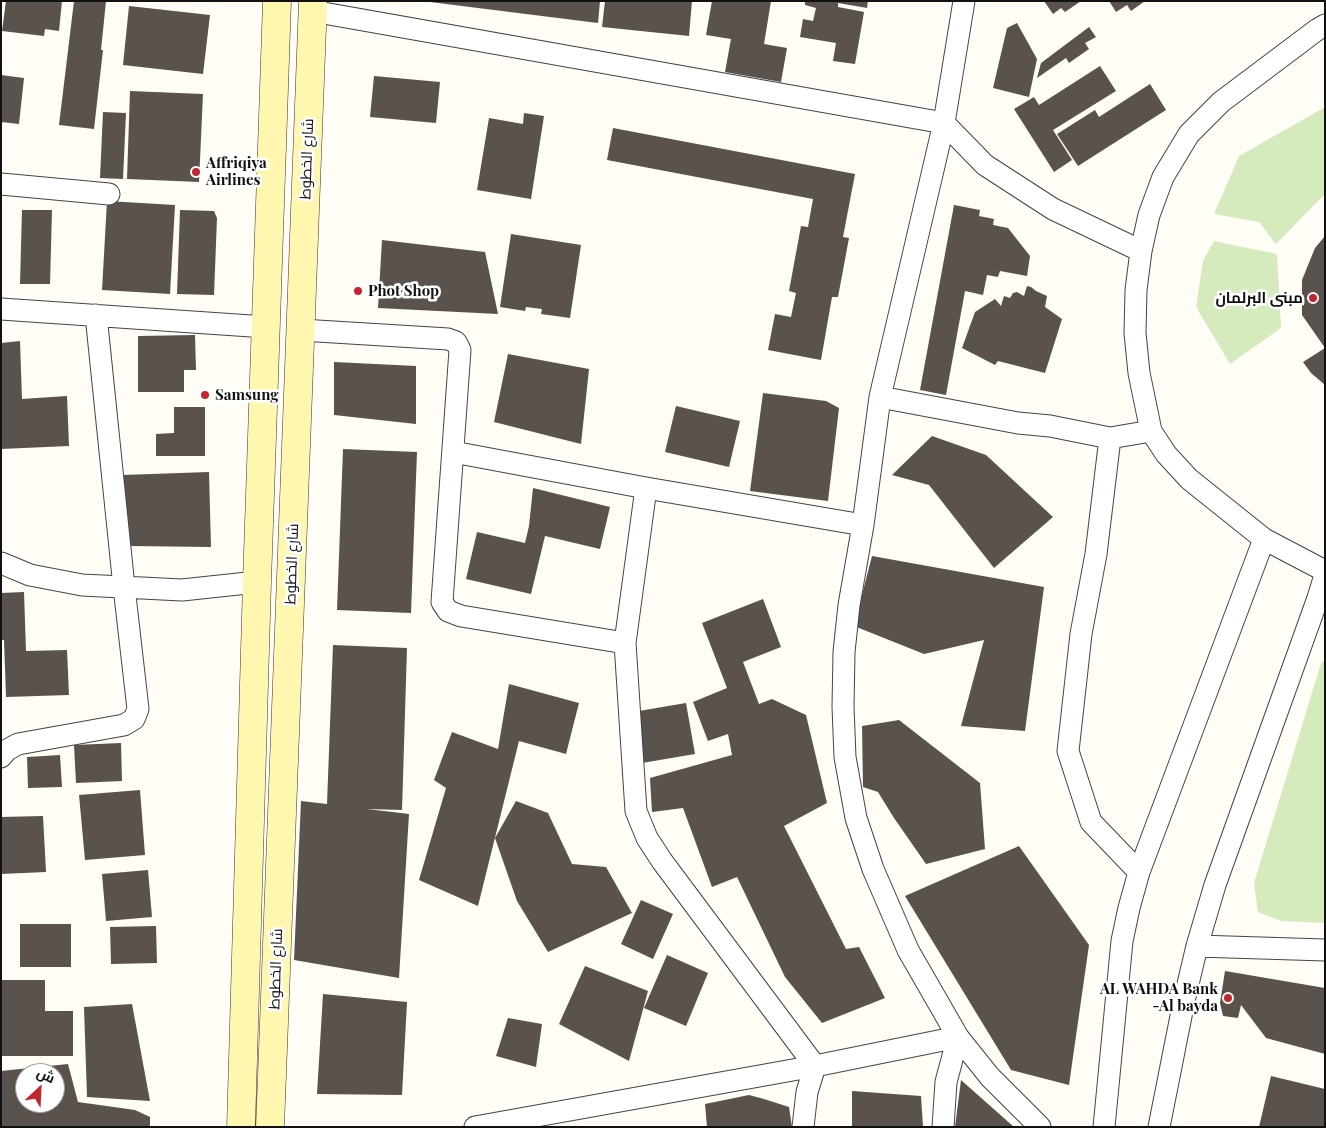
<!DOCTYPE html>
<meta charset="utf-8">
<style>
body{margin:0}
#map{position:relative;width:1326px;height:1128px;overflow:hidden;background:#fffdf5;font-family:"Playfair Display",Cairo,serif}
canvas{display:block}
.frame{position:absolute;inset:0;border:2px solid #111;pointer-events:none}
.north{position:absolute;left:15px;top:1063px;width:50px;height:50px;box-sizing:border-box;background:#fff;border:1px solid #a0a0a0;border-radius:50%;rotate:25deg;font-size:14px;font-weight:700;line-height:20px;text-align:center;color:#111}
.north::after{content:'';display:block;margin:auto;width:18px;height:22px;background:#c4262e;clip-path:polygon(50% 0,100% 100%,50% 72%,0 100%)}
</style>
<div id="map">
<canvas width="1326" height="1128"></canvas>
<div class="frame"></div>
<div class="north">ش</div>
</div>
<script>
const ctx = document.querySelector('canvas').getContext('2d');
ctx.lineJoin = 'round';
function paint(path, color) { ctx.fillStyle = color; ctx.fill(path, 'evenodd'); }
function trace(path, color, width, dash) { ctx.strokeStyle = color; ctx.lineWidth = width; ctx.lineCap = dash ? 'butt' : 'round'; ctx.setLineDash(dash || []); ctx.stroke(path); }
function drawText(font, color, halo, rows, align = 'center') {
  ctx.font = font + ' "Playfair Display",Cairo,serif'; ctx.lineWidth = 5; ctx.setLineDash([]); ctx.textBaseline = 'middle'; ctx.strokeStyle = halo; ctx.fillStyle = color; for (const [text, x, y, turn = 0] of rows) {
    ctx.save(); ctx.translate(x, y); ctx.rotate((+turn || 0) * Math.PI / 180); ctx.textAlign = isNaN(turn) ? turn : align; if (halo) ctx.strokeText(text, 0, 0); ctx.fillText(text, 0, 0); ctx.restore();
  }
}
paint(new Path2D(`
 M1325,107V194L1276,244L1259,222L1214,214L1239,156Z
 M1214,241L1277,254L1281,328L1230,364L1196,307L1203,261Z
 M1325,660V923L1281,921L1258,912L1254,883L1321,663Z`), '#d5ebbd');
paint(new Path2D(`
 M6,1H62L59,31L45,29L44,36L2,31Z
 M74,1H106L101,50H103L94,129L59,125Z
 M430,1H600L598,23L430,2Z
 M605,1H692L689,36L602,27Z
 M712,1H771L764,44L787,48L781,82L725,72L731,39L706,35Z
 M805,1H868L867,8L838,3V7L864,12L855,64L833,61L836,43L800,37L803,19L813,21L816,8L805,5Z
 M1044,1H1081L1065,12L1061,8L1053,14Z
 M1109,1H1145L1131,11L1127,5L1116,12Z
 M129,6L210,15L203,74L123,65Z
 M1017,23L1037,59L1029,97L993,88L1007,28Z
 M1089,27L1096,37L1085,43L1089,49L1069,63L1066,58L1037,78L1041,63Z
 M1100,66L1116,91L1053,130L1072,160L1054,172L1014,109L1034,97L1039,105Z
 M1,75L24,78L19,124L1,122Z
 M374,76L440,82L436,123L370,117Z
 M1150,84L1166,110L1078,166L1057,134L1095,110L1099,117Z
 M130,91L203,94L199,182L127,179Z
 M103,112L126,113L123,179L100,178Z
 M524,113L544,116L531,199L477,190L489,118L523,124Z
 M613,128L855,174L843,237L849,238L838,297H832L821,360L768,350L775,314L791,317L796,293L789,291L801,226L808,227L813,199L607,160Z
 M107,201L175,205L170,294L102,290Z
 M954,205L980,210L979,216L994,219L993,225L1008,228L1030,256L1027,276L1000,271L998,277L987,275L983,295L965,291L946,395L920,390Z
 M22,210H52L50,284H20Z
 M180,210L214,211L217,218L214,295L177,294Z
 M511,234L581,245L570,318L541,314L542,309L526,307L525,311L500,307Z
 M1325,236V385L1311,373L1303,362L1325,348L1302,315V280L1315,248Z
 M382,240L485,252L498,314L378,308Z
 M1027,286L1031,287L1036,291L1047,296L1045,307L1062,319L1045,373L998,361L995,365L962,348L975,312L995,299L1001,306L1004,296L1010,298L1013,293L1017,292L1024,296Z
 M195,335L196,370H184V392H138V336Z
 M20,341L22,399L67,396L69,446L1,449V343Z
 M508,354L589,369L581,444L494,422Z
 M334,362L416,366V424L334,415Z
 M763,393L826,401L839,408L828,501L750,491Z
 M676,406L740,421L729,467L665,452Z
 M174,407H205V456H156V434L174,433Z
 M932,436L986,455L1053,517L994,568L929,485L892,475Z
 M343,449L417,452L411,613L337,610Z
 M209,472L211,547L129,546L123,475Z
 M533,488L610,507L600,549L545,536L531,594L466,579L477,532L525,543L529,526Z
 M872,556L1044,587L1025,731L961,726L984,640L924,654L854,626Z
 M24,592L26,651L67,650L69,695L6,697L4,640H1V593Z
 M763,599L781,647L743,662L759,704L772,699L806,715L827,803L784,826L846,949L859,947L885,998L822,1023L785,977L737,877L712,887L683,808L652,812L650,778L732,755L728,734L708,741L693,702L727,688L702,623Z
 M333,645L407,648L402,810L367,809L409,814L399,978L294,960L301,801L327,804Z
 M509,684L579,703L566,754L519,741L478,906L419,880L446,788L434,780L452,732L498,749Z
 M686,703L695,754L642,763L633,712Z
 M899,720L980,783L985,849L926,864L894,818L878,792L863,787L862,726Z
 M121,743L122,781L76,783L74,745Z
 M60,755L62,787L28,788L27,757Z
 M140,790L145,855L85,860L79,795Z
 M516,801L548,813L572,864L606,867L632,913L548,952L517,901L495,838Z
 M43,816L46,872L1,874V817Z
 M1019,846L1089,945L1069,1085L1011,1070L905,896Z
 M148,870L152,917L106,921L102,874Z
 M641,900L673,914L653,959L621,944Z
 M20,924H71V967H20Z
 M156,926L157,963L111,964L110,927Z
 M667,955L708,973L686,1026L644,1008Z
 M585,966L648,991L629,1061L559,1024Z
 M1225,971L1325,988V1054L1266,1038L1241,1005L1238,1018L1223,1016L1220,1003Z
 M1,980H45V1011H73V1056H1Z
 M323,994L407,1002L402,1095L317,1094Z
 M132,1004L150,1101L87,1097L84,1007Z
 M508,1018L542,1024L536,1067L496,1056Z
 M68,1064L78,1102L135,1110L150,1117V1127H1V1071ZM25,1073H55V1103H25Z
 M1271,1076L1325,1089V1127H1259Z
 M961,1080L1014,1127H955Z
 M852,1091L921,1096L923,1127H852Z
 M749,1095L764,1099L789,1107L792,1127H707L705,1104Z`), '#5a524d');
const street = new Path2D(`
 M964,1L944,123L880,397L863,525L849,605L844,652L843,707L845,757L856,818L873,869L908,950L958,1037L990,1077L1040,1127
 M312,11L944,123L985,165L1053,209L1141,251
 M1325,25L1318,29L1221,102L1189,134L1163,177L1149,215L1141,251L1136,290L1135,333L1139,373L1151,431L1166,454L1189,479L1264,539L1325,571
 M1,184L109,194
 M1,309L266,327
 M301,330L448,339L456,342L460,350L442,602L448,611L461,616L625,643L636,811L647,838L662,861L815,1066L807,1092L803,1127
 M880,397L1018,423L1050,426L1110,438L1151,431
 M1110,438L1096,554L1081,634L1068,751L1091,822L1139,872
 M453,452L646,488L863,525
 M1,563L30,575L82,585L182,590L257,582
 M625,643L646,488
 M1,757L7,750L18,744L124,725L134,719L138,709L124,587L96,315
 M1197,946L1325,950
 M475,1127L815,1066L958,1037L946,1082L943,1127
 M1104,1127L1122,941L1129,908L1139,872L1264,539
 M1159,1127L1184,1001L1197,946L1215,885L1318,598L1325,575`);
const secondary = new Path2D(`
 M241,1127L257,582L277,1
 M270,1127L313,1`);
trace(street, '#444', 23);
trace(secondary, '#333', 29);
trace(street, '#fff', 21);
trace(secondary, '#fff6b0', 28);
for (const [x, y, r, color] of [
 [196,172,5,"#c4262e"],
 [358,291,5,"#c4262e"],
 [1313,298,5,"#c4262e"],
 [205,395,5,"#c4262e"],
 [1228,998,5,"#c4262e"]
]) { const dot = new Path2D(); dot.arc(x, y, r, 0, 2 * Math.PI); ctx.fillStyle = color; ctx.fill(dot); trace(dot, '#fff', 2); }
drawText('15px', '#111', '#fff', [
 ["شارع الخطوط",307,159,-88],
 ["شارع الخطوط",292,564,-88],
 ["شارع الخطوط",276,969,-88]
]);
drawText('bold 15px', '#111', '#fff', [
 ["Affriqiya",206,163],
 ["Airlines",206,180],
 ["Phot Shop",368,291],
 ["مبنى البرلمان",1303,298,"right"],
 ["Samsung",215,395],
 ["AL WAHDA Bank",1218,989,"right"],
 ["-Al bayda",1218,1006,"right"]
], 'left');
</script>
